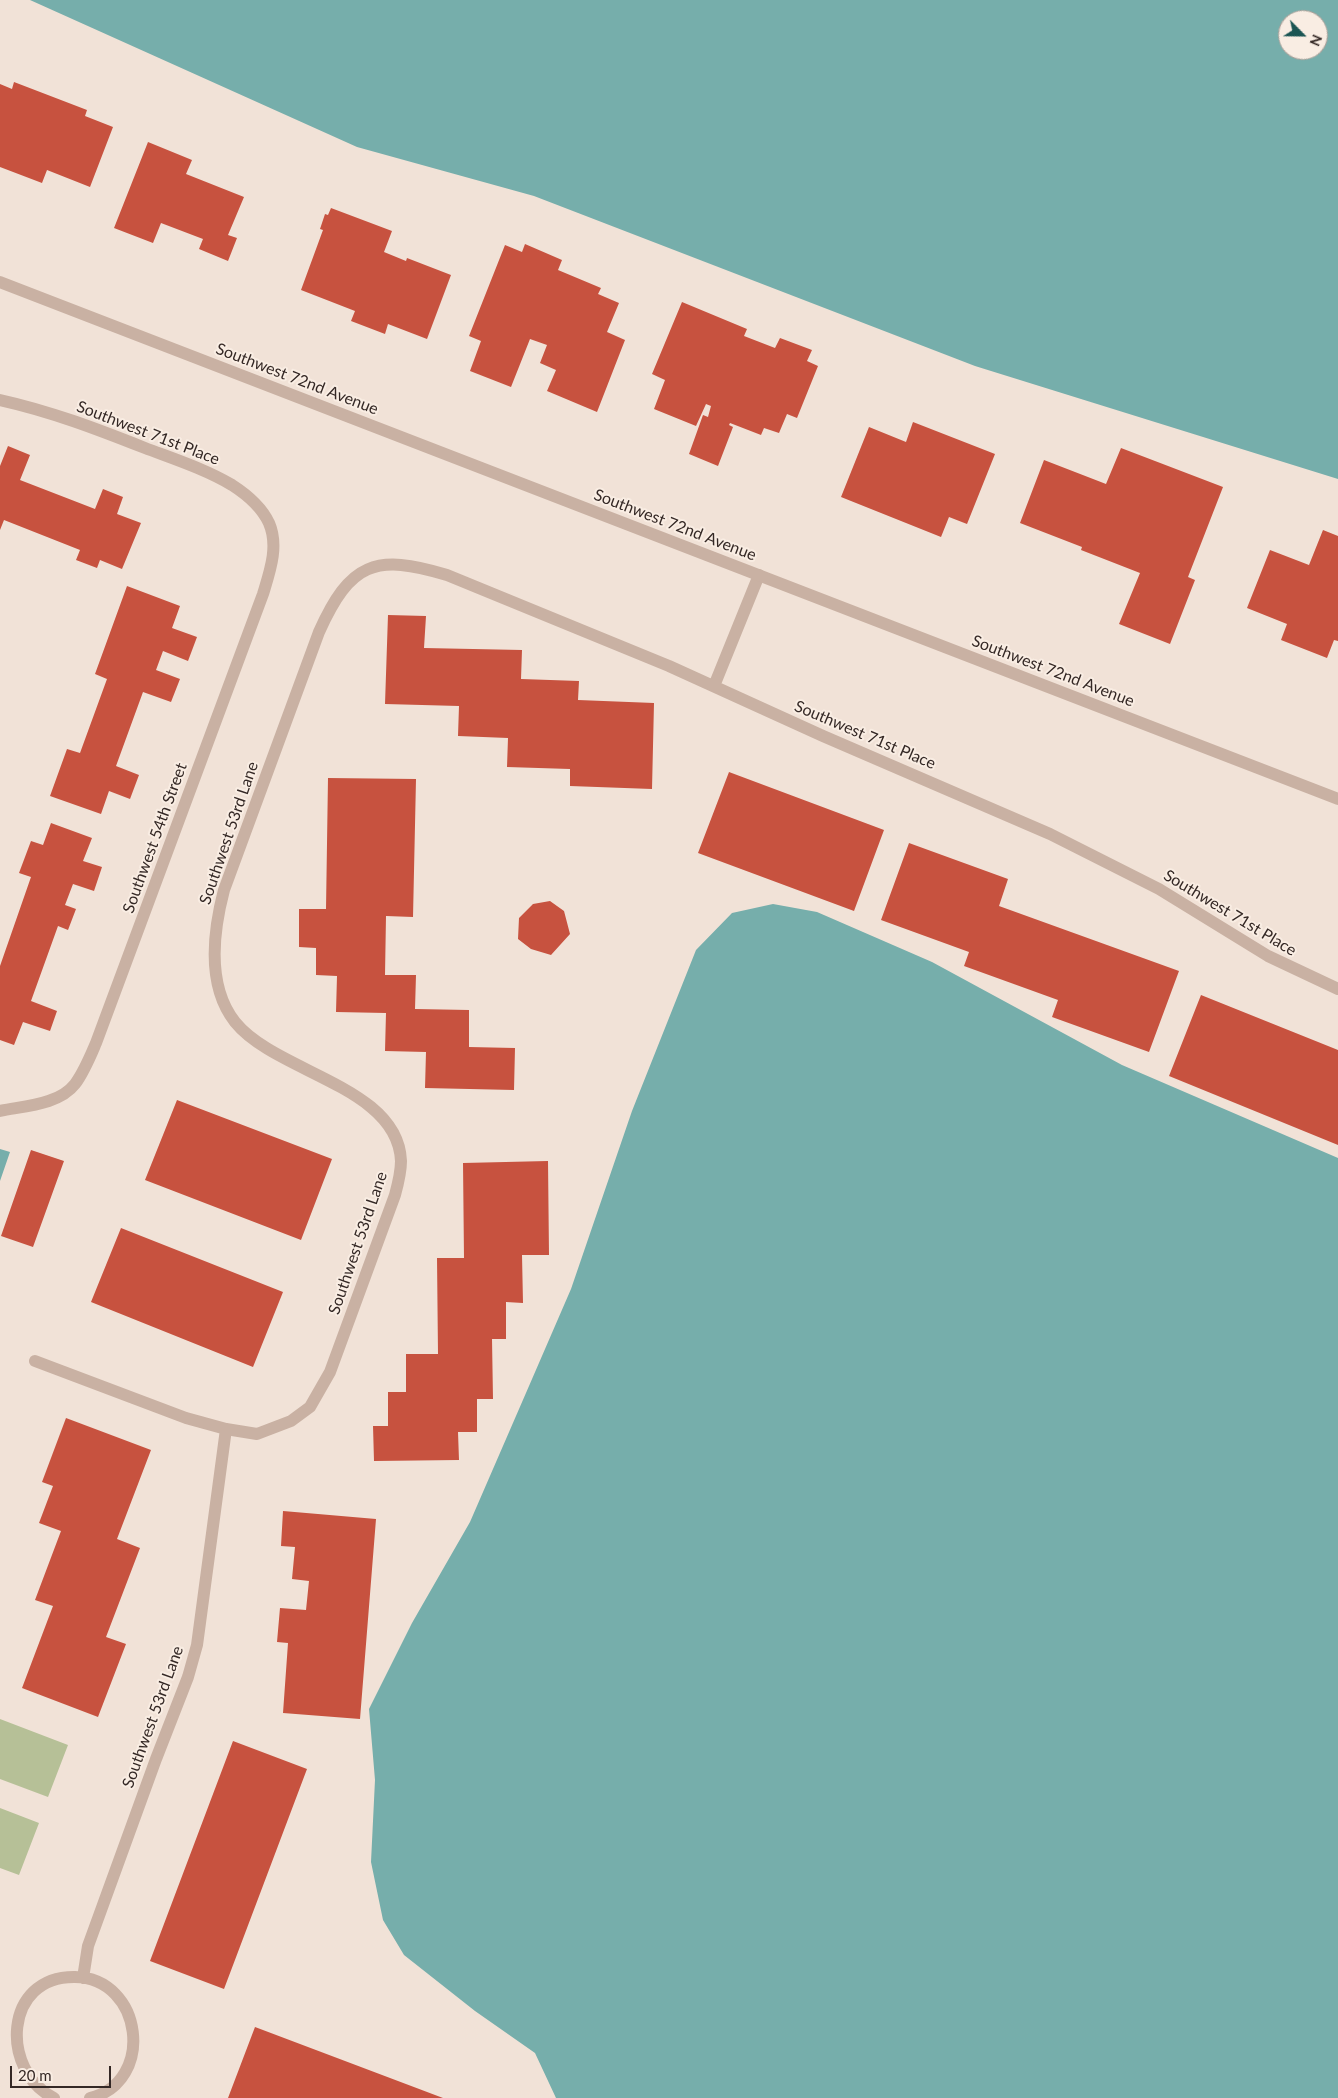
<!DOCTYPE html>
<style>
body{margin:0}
#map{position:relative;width:1338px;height:2098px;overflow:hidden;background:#f1e2d7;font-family:Lato,sans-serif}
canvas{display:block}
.north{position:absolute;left:1278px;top:10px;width:50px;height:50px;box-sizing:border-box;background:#f9ede3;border:1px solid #aa9e97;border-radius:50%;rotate:113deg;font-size:14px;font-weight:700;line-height:20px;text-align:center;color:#342825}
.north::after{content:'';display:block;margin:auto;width:18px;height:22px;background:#1b5553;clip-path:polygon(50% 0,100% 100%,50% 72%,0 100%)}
.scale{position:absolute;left:10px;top:2066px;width:101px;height:22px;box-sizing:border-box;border:2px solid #342825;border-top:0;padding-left:6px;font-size:15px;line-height:18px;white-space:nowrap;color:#342825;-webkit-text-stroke:4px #f9ede3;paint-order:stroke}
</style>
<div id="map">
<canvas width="1338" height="2098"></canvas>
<div class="north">N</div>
<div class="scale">20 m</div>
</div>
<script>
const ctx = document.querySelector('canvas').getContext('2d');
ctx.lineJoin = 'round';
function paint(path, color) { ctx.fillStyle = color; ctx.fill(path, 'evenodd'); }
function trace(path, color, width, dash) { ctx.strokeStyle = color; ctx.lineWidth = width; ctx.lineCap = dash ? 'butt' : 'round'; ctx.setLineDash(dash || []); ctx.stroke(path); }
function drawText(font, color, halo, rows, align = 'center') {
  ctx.font = font + ' Lato,sans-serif'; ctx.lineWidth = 4; ctx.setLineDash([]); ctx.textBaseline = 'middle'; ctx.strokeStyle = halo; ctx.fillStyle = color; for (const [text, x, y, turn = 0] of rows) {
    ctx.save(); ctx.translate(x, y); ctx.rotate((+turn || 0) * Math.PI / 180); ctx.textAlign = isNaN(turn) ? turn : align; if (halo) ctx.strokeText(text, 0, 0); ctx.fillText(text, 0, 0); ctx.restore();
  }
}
paint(new Path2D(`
 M0,1719L68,1745L48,1797L0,1779Z
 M0,1808L39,1823L19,1875L0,1868Z`), '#b6c097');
paint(new Path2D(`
 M30,0H1338V479L975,366L534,196L357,147ZM1288,20H1318V50H1288Z
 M773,904L817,912L932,962L1122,1065L1338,1158V2098H556L535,2053L475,2011L404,1955L383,1920L371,1862L375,1780L369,1709L412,1623L470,1522L529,1386L571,1289L632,1111L696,950L732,913Z
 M0,1149L10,1152L0,1181Z`), '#76aeab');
paint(new Path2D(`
 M14,82L87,110L85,116L113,127L90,187L47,170L42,183L0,167V84L12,89Z
 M148,142L192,160L186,174L244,197L228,235L237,238L228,261L199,249L203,239L161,223L153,243L114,228Z
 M331,208L392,231L384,252L406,261L407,258L451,275L427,339L388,324L385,334L351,321L355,311L301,290L323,230L320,229L325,214L328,215Z
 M525,244L562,260L558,270L601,288L598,294L619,303L607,332L625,340L597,412L547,391L556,370L540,363L547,345L530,339L511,387L470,371L481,341L469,336L505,245L522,252Z
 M682,302L747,329L744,336L775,348L780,338L812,350L807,361L818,366L797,418L787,414L779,433L764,428L761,435L730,423L729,425L733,427L718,466L689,454L703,415L708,417L711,406L706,404L696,426L654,409L665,380L652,374Z
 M913,422L995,454L967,524L949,517L941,537L841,497L869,427L906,442Z
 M8,446L30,455L20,480L95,509L103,489L123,497L117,514L141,523L122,569L100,560L97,568L76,560L80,550L4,520L0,530V466Z
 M1121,448L1223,487L1188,577L1195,580L1170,644L1119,624L1140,573L1081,550L1082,547L1020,523L1044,460L1106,484Z
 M1323,530L1338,536V641L1334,640L1327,658L1281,640L1287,624L1247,608L1270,550L1309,565Z
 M127,586L180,606L172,628L197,637L188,661L163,651L156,670L180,679L171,702L143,692L116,766L139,775L130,799L109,791L101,814L50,796L67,749L80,753L107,679L95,674Z
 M388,615L426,616L424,648L522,650L521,679L579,681L578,700L654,703L652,789L570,786V769L507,767L508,738L458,736L459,706L385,704Z
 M729,772L884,830L854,911L698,853Z
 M328,778L416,779L413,917L386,916L385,975H416L415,1009L469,1010V1047L515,1048L514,1090L425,1088L426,1052L385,1051L386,1013L336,1012L337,976L316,975V948L299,947V909H326Z
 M51,823L92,838L83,861L102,867L94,891L73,884L65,905L76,909L68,930L58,926L31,1001L57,1011L50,1031L23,1022L14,1045L0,1040V966L31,877L19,873L31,841L43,845Z
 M909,843L1008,879L999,906L1179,971L1149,1052L1052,1017L1058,1000L964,966L969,952L881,920Z
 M550,901L564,911L570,934L551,955L531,949L518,939L519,918L533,904Z
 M1201,995L1338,1050V1145L1169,1076Z
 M177,1100L332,1159L301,1240L145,1180Z
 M31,1150L64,1161L33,1247L1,1236Z
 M548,1161L549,1255H522L523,1303L506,1302V1339H492L493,1399H477V1432H458L459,1460L374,1461L373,1426H388V1392H406V1354H438L437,1258H464L463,1163Z
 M121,1228L283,1292L253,1367L91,1302Z
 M66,1418L151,1450L117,1539L140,1548L106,1637L126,1644L98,1717L22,1688L53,1606L35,1600L61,1531L39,1523L53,1486L42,1482Z
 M283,1511L376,1519L360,1719L283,1713L288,1643L277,1642L280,1608L306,1610L309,1581L292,1579L295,1547L281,1546Z
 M233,1741L307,1769L224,1989L150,1961Z
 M255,2027L443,2098H228Z`), '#c7523f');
trace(new Path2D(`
 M0,400C50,411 97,429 145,448C174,459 205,469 232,485C246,494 262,508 269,523C279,546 270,571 263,594L96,1043C90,1057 84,1072 75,1084C59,1105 23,1106 0,1111
 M714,686L759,575
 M35,1361L186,1418L226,1429L257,1434L291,1421L310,1407L330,1372L395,1195C398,1184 401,1172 401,1161C398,1086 276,1073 235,1022C206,985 213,932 224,890L319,632C350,563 375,553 447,575L669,666L823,736L1050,834L1159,889L1268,956L1338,989
 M83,1978L88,1946L156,1759L188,1677L197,1645L226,1429
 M54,2098C0,2071 3,1976 75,1977C143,1978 156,2082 90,2098`), '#c9b1a3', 12);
trace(new Path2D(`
 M0,282L1338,799`), '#c9b1a3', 12);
drawText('16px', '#342825', '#f9ede3', [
 ["Southwest 72nd Avenue",297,379,21],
 ["Southwest 71st Place",148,433,21],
 ["Southwest 72nd Avenue",675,525,21],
 ["Southwest 72nd Avenue",1053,671,21],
 ["Southwest 71st Place",865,735,23],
 ["Southwest 53rd Lane",229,833,-71],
 ["Southwest 54th Street",155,838,-70],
 ["Southwest 71st Place",1230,913,31],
 ["Southwest 53rd Lane",358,1243,-71],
 ["Southwest 53rd Lane",153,1717,-70]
]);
</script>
